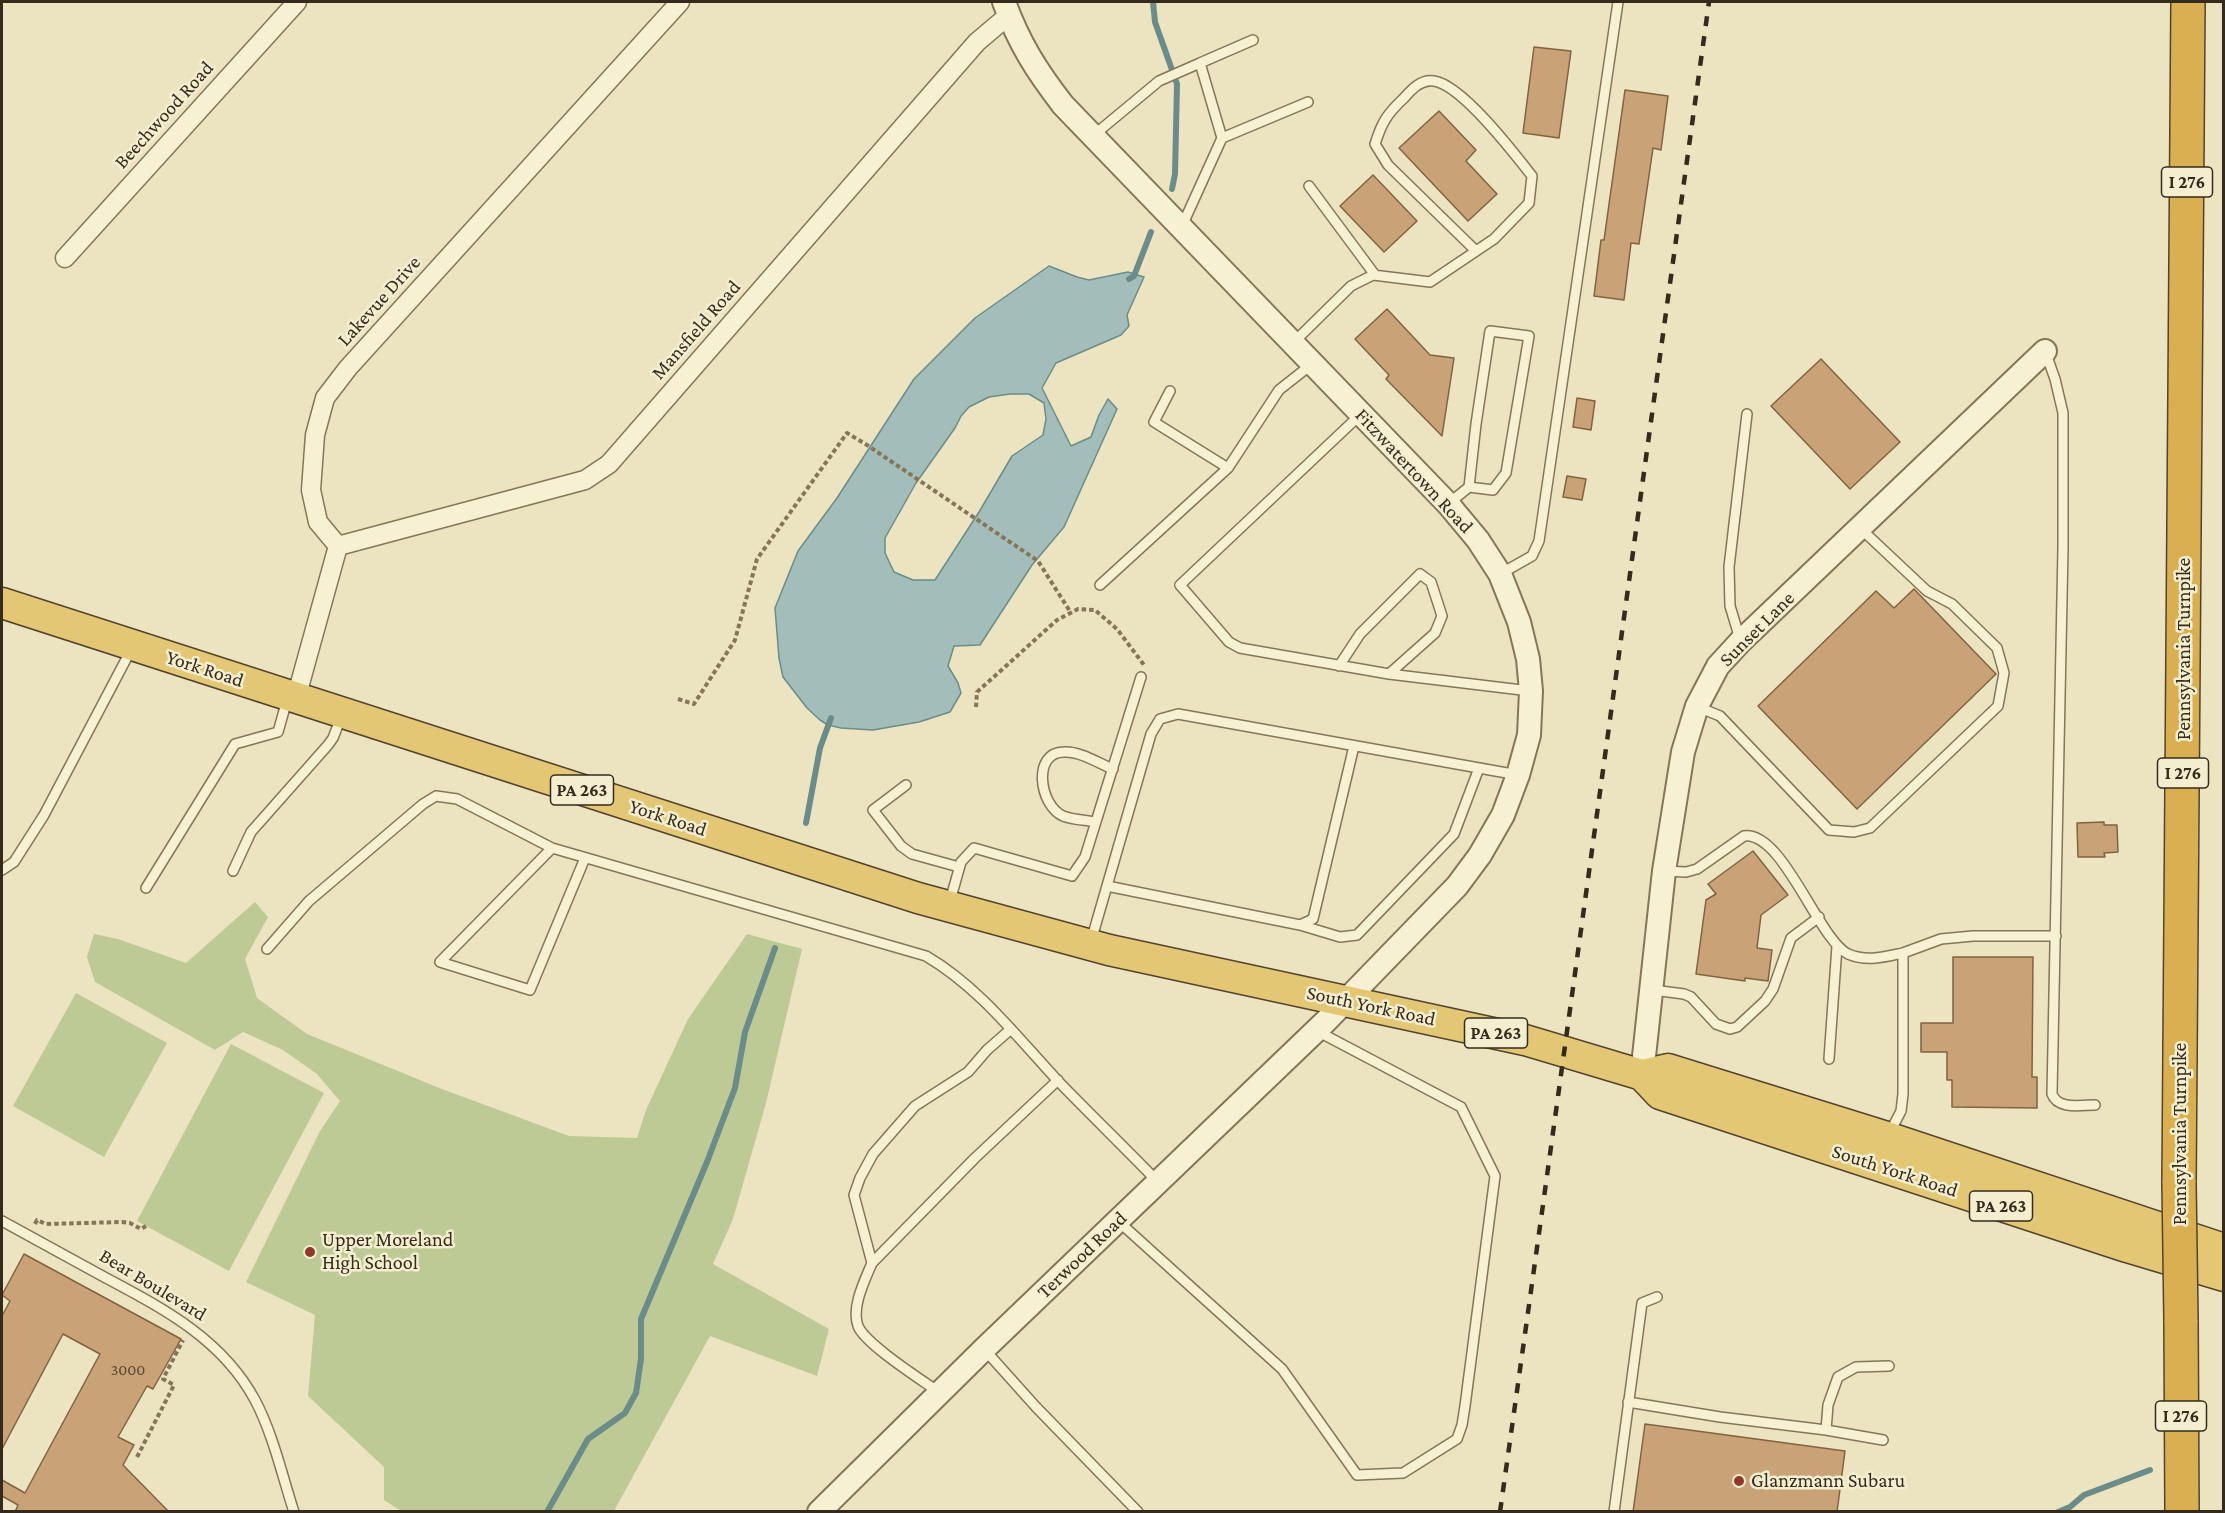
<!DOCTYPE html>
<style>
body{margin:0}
#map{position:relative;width:2225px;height:1513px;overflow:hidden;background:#ece4c0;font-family:"Crimson Pro",serif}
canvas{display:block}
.frame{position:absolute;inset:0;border:3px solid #352b1d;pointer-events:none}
</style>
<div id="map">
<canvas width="2225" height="1513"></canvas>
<div class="frame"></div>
</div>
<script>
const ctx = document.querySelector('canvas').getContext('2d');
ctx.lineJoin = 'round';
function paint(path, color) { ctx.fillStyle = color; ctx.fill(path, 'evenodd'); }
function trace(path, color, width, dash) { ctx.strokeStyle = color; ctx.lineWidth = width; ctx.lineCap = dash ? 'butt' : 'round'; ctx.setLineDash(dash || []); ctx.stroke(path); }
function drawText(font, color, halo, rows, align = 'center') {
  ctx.font = font + ' "Crimson Pro",serif'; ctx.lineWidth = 5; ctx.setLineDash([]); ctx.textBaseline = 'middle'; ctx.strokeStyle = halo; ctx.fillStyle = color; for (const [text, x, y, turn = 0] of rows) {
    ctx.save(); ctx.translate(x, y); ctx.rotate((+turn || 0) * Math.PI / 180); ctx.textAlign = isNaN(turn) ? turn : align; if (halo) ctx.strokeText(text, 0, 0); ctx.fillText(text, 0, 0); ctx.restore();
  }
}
paint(new Path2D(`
 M255,902L268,917L245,959L257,998L307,1034L442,1089L569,1136L637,1138L646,1110L688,1019L747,934L802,949L766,1103L733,1219L713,1264L829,1329L817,1376L710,1336L614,1511H401L384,1500V1467L308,1396L315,1315L246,1282L320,1131L340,1101L317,1074L283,1050L243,1032L215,1050L95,982L87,957L94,934L118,939L186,963Z
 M76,993L167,1043L104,1157L13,1106Z
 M231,1044L324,1093L229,1271L137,1221Z`), '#bdca95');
const water = new Path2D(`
 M1049,266L1077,277L1089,280L1128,272L1144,277L1127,315L1129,326L1121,335L1056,363L1042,388L1071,446L1091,437L1099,415L1108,399L1117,409L1064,527L1032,565L980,645L954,646L948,666L958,683L961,693L950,712L919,722L873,730L841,728L828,725L820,720L807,708L783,677L779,658L775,608L798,551L837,498L914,379L975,318ZM1010,394H1029L1044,403L1046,419L1043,435L1012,456L979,512L935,580H913L894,572L885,553V538L916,483L955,428L961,416L969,407L989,397Z`);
paint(water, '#a3beba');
trace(water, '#6b8c88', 1.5);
trace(new Path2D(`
 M1153,2L1155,22L1177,84L1175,174L1172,189
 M1129,279L1134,276L1151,232
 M806,823L820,748L831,718
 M547,1512L588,1439L625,1413L636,1393L641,1359V1319L707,1162L735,1088L745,1032L775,948
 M2058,1512L2070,1507L2084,1495L2150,1470`), '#6b8c88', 6);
const building = new Path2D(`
 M1534,47L1571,51L1559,138L1523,133Z
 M1625,90L1668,96L1661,150L1653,148L1639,244L1631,243L1624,300L1594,296L1601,240H1604Z
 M1439,111L1476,150L1466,161L1497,194L1468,221L1399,148Z
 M1373,175L1417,221L1384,252L1340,206Z
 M1387,309L1430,355L1454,358L1442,436L1386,379L1389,375L1355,339Z
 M1821,359L1900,442L1850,489L1771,406Z
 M1577,398L1595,401L1591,430L1573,427Z
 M1567,476L1586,479L1582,500L1563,497Z
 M1914,589L1996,674L1857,809L1758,706L1876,591L1894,608Z
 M2104,822V825H2117L2118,852L2104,853L2105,857H2078L2077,823Z
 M1753,851L1788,895L1761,915L1757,948L1772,950L1768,981L1745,978V981L1696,974L1706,900L1716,894L1708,884Z
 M1953,957H2033L2032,1077H2037V1108L1952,1107V1080H1947V1052H1921V1023H1953Z
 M24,1254L181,1339L153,1389L147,1386L118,1437L134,1445L123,1465L169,1512H15L18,1505L2,1496V1480L25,1493L100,1354L63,1334L2,1449V1316L10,1301L2,1295Z
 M1645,1424L1845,1451L1837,1512H1633Z`);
paint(building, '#c9a377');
trace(building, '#83623f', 1.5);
const service = new Path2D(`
 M1094,135L1159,81L1200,63
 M1222,138L1308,102
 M1309,186L1375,275
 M1182,226L1222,138L1200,63L1253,40
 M1292,344L1351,286L1373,275L1430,282L1494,239L1529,203L1532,176C1514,153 1462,85 1434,81C1421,79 1412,89 1404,98C1387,114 1382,122 1375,144L1388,165L1476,251
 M2045,351L2055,379L2063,413V548L2052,1094C2058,1110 2081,1105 2095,1105
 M1170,391L1154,422L1228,468
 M1361,414L1180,585L1229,642L1240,648L1389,674L1530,691
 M1448,504L1469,487L1476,424L1490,331L1529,336L1506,473L1493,490L1469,487
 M1500,574L1532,556L1539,541L1618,2
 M1100,585L1228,468L1279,390L1312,364
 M1740,639L1730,606L1729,567L1747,414
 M1339,666L1360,634L1420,574L1431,582L1442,616L1435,633L1389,674
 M1698,707L1720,716L1829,830L1854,832L1870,828L1998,706L2004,673L1997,648L1952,604L1927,591L1860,528
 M906,785L873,810L901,846L912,854L959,867
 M1096,822C1086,820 1073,820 1063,816C1039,805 1032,752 1064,752C1080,751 1098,763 1113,769
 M585,858L530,990L440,962L552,848L926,956C979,987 1017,1037 1058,1081C1091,1115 1125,1148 1158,1182
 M2,870L14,862L44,815L132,648
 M233,871L251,832L328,745L333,738L342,715
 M1664,871L1686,872L1697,869L1744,836C1783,831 1818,939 1848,954C1867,962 1884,957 1903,953
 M1107,886L1300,925L1313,919L1354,746
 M146,888L235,744L278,732L287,700
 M950,901L961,862L974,848L1072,876L1085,857L1141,677
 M1300,925L1340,937L1357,935L1454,834L1479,768
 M1091,941L1151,734L1160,719L1178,714L1518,775
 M267,949L309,901L423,804L436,796L457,799L552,848
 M1653,990L1684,994L1691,997L1716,1024L1730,1029L1737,1027L1765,1001L1773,989L1791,938L1819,917
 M1829,1059L1837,946
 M1889,1134L1901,1111L1903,1094V953L1941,939L1973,936H2056
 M2,1221C37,1240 71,1259 106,1278C164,1309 222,1339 255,1400C273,1434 282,1475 294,1512
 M1118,1221L1282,1369L1357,1475L1403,1473L1457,1439L1462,1425L1465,1406L1495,1176L1461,1107L1317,1031
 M872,1263L854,1195L860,1178L873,1154L915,1106L968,1072L987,1050L1011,1029
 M984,1349L1036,1407L1138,1512
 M940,1393C922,1380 865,1344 858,1326C851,1307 865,1280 872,1263L975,1158L1058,1080
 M1628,1402L1720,1417L1826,1430
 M1883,1440L1826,1430L1828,1405L1838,1377L1856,1367L1889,1366
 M1614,1512L1642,1303L1657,1297`);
const minor = new Path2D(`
 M65,258L297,2
 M338,546L585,480L609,464L977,42L1009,15
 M296,698L338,546L318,522L311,490L315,435L325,398L348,368L680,2`);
const tertiary = new Path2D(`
 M1642,1075L1664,871L1683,752L1697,706L1718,666L1741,641L2045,351
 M819,1512L984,1349L1325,1022L1457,886L1480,855L1503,815L1518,775L1529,735L1531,691L1528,659L1519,622L1500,574L1478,540L1448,504L1063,105C1036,70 1019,43 1004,2`);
const trunk = new Path2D(`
 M2,603L918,898L1109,950L1525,1040L1642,1075L1660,1094L2127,1247L2224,1276
 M1642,1075L1668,1069L1887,1137L2224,1249`);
const motorway = new Path2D(`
 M2179,1183L2188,2
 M2181,1320L2182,1512`);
trace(service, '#857559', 12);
trace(minor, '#857559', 21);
trace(tertiary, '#857559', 26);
trace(trunk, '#52432d', 33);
trace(motorway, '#52432d', 36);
trace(new Path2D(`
 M678,699L694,704L735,640L757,559L847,433L867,445L1038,561L1071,613
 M976,707L977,692L1057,620L1078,609L1095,610L1117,629L1144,665
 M35,1224L37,1220L46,1224L122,1222L130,1223L141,1229L146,1226
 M137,1457L174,1385L163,1379L183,1340`), '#857559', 4, [4.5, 3]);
trace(service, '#f7f1d3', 9);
trace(minor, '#f7f1d3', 18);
trace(tertiary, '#f7f1d3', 22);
trace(trunk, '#e4c775', 30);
trace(motorway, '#daaf52', 33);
trace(new Path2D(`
 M1500,1512C1571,1008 1639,505 1709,2`), '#352b1d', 4.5, [10, 10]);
const motorwayBridge = new Path2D(`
 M2179,1183L2181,1320`);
trace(motorwayBridge, '#52432d', 36, []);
trace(motorwayBridge, '#daaf52', 33);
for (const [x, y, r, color] of [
 [310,1252,6,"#92372b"],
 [1739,1481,6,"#92372b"]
]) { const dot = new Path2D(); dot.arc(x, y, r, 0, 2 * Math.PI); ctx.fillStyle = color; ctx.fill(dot); trace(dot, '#f4eed0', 2); }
drawText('16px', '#5a4934', null, [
 ["3000",128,1370]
]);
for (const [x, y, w] of [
 [2187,182,51],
 [2183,773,51],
 [582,790,63],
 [1496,1033,63],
 [2001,1206,63],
 [2181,1416,51]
]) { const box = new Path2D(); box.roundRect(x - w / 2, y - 15, w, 30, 4.5); ctx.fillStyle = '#f4eed0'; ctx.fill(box); trace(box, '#352b1d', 1.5); }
drawText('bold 18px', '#352b1d', null, [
 ["I 276",2187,182],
 ["I 276",2183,773],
 ["PA 263",582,790],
 ["PA 263",1496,1033],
 ["PA 263",2001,1206],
 ["I 276",2181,1416]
]);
drawText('20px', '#352b1d', '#f4eed0', [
 ["Beechwood Road",164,115,-48],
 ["Lakevue Drive",379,301,-48],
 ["Mansfield Road",696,330,-49],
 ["Fitzwatertown Road",1414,471,47],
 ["Sunset Lane",1757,629,-45],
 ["Pennsylvania Turnpike",2184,649,-90],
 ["York Road",205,669,18],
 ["York Road",668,818,18],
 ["South York Road",1371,1006,12],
 ["Pennsylvania Turnpike",2180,1134,-90],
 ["South York Road",1895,1171,18],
 ["Terwood Road",1082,1255,-44],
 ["Bear Boulevard",153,1285,31]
]);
drawText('20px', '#352b1d', '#f4eed0', [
 ["Upper Moreland",322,1240],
 ["High School",322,1263],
 ["Glanzmann Subaru",1751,1481]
], 'left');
</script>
